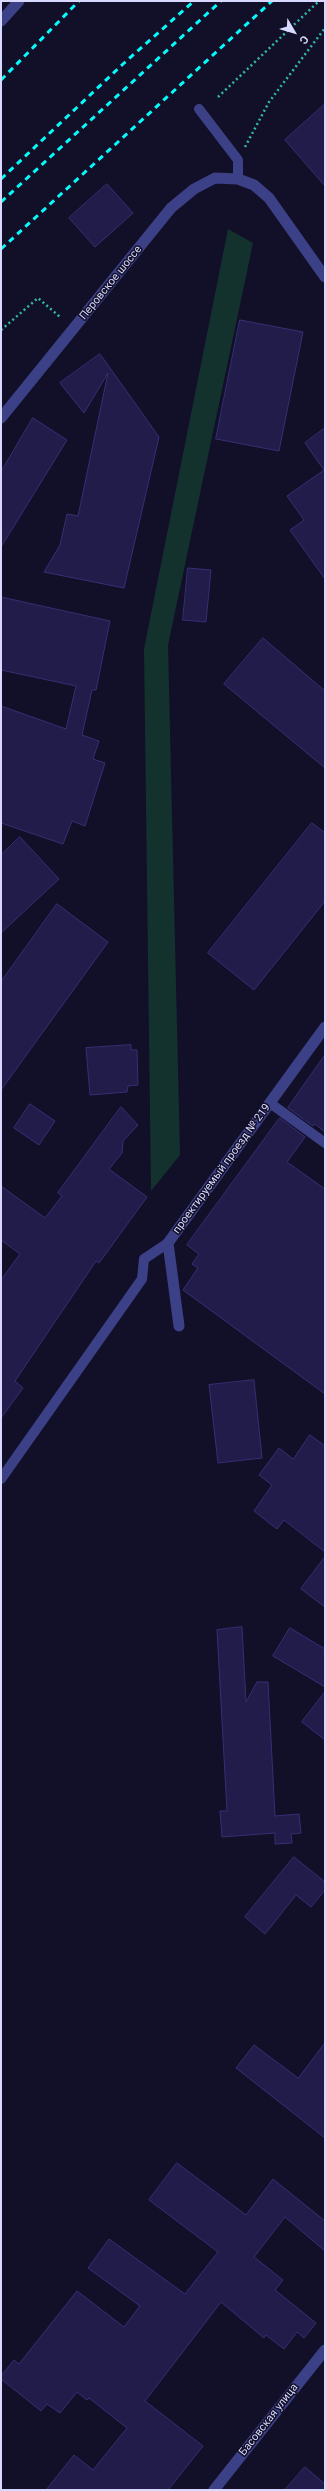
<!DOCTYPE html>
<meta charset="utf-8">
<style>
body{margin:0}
#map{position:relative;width:326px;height:2491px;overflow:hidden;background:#121028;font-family:Roboto,sans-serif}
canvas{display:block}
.frame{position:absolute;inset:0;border:2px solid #d9d8ff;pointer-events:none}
.north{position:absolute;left:274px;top:12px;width:40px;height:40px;-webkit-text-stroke:3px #121028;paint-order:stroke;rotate:128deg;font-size:11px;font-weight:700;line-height:16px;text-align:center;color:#d9d8ff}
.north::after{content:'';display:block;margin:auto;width:14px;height:18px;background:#d9d8ff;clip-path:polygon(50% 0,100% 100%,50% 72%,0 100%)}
</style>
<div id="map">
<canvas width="326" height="2491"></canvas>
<div class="frame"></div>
<div class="north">С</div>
</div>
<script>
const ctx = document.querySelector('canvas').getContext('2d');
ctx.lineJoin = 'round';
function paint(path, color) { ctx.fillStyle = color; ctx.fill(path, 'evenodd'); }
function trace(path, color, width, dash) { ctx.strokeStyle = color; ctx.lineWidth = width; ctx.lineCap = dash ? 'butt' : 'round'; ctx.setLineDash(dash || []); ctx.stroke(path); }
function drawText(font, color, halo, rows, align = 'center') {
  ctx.font = font + ' Roboto,sans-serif'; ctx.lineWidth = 3; ctx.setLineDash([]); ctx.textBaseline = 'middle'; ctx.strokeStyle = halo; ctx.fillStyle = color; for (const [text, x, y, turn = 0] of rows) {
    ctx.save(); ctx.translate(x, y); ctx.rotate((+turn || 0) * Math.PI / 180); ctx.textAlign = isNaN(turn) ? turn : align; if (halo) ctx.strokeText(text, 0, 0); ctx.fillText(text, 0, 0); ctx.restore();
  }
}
paint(new Path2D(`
 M228,229L253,243L168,645L180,1155L151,1191L144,649Z`), '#13322e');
const building = new Path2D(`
 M325,104V186L285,140Z
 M107,184L133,213L95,247L69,218Z
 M240,320L303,332L279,451L216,439Z
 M100,354L159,437L124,588L44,572L60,545L67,514L78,516L108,373L84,413L60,383Z
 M33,418L67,440L1,547V472Z
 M325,428V579L290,530L304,520L287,496L324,470L305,443Z
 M188,568L211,570L206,622L183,620Z
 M1,597L110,621L96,690H92L82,735L99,741L93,759L105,763L85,826L72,821L63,844L1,823V706L66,729L76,686L1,670Z
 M263,638L325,691V768L224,684Z
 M312,823L325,833V901L254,990L208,953Z
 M20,837L59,879L1,933V855Z
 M57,904L108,942L1,1090V982Z
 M131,1045V1050H137L138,1085L128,1086L127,1092L90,1095L86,1048Z
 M325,1055V1132L315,1124L313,1126L288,1108Z
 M30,1104L55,1121L39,1145L14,1128Z
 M121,1107L138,1125L123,1141L122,1153L109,1169L147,1197L99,1263L96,1261L15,1381L23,1388L1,1418V1280L20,1254L1,1240V1186L45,1218L62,1196L58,1193Z
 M280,1118L305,1137L287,1162L325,1189V1394L183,1290L198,1268L192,1264L199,1254L187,1245Z
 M254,1380L262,1458L218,1463L209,1385Z
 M310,1435L325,1446V1552L284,1520L277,1529L254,1511L272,1485L259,1475L279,1448L293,1459Z
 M325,1557V1607L301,1589Z
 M242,1627L246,1702L257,1682H268L275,1816L299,1814L301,1833L291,1834L292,1843L275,1844V1833L222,1837L220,1811H227L217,1630Z
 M290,1628L325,1649V1687L273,1656Z
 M325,1692V1740L302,1722Z
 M294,1857L325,1882V1890L311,1907L296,1895L265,1934L245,1917Z
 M325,2043V2138L236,2068L254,2045L298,2078Z
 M177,2163L246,2215L273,2179L325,2221V2251L285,2217L254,2257L283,2280L275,2290L316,2323L304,2338L297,2332L284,2349L266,2335L264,2338L221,2302L145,2401L203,2446L168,2490H46L74,2455L93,2470L127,2428L89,2398L87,2400L77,2392L60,2413L47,2404L41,2411L1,2379V2376L14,2360L19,2364L77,2291L124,2327L140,2306L88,2268L109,2239L185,2294L218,2252L149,2200Z
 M305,2467L325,2484V2490H285Z`);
paint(building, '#211c49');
trace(building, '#362f75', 1);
trace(new Path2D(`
 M218,97L319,1
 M245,147L269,102L325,28
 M1,330L38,298L60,317`), '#31baa5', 2.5, [2, 3]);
trace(new Path2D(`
 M199,109L238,160V179
 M270,1103L325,1143
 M1,1479L142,1279L144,1259L168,1243`), '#3c4087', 10);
trace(new Path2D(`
 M1,21L19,1
 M179,1326L168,1243L325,1027
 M214,2490L325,2350`), '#3c4087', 11);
trace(new Path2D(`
 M1,418L171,208L194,189L215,178L238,179L254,185L269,198L325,277`), '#3c4087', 11);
trace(new Path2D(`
 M1,80L79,1
 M1,179L123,64L194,1
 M1,202L221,1
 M1,249L272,1`), '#06fbfd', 3, [6, 5]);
drawText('11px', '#d9d8ff', '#121028', [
 ["Перовское шоссе",111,283,-51],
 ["проектируемый проезд № 219",222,1169,-54],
 ["Басовская улица",269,2420,-52]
]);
</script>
